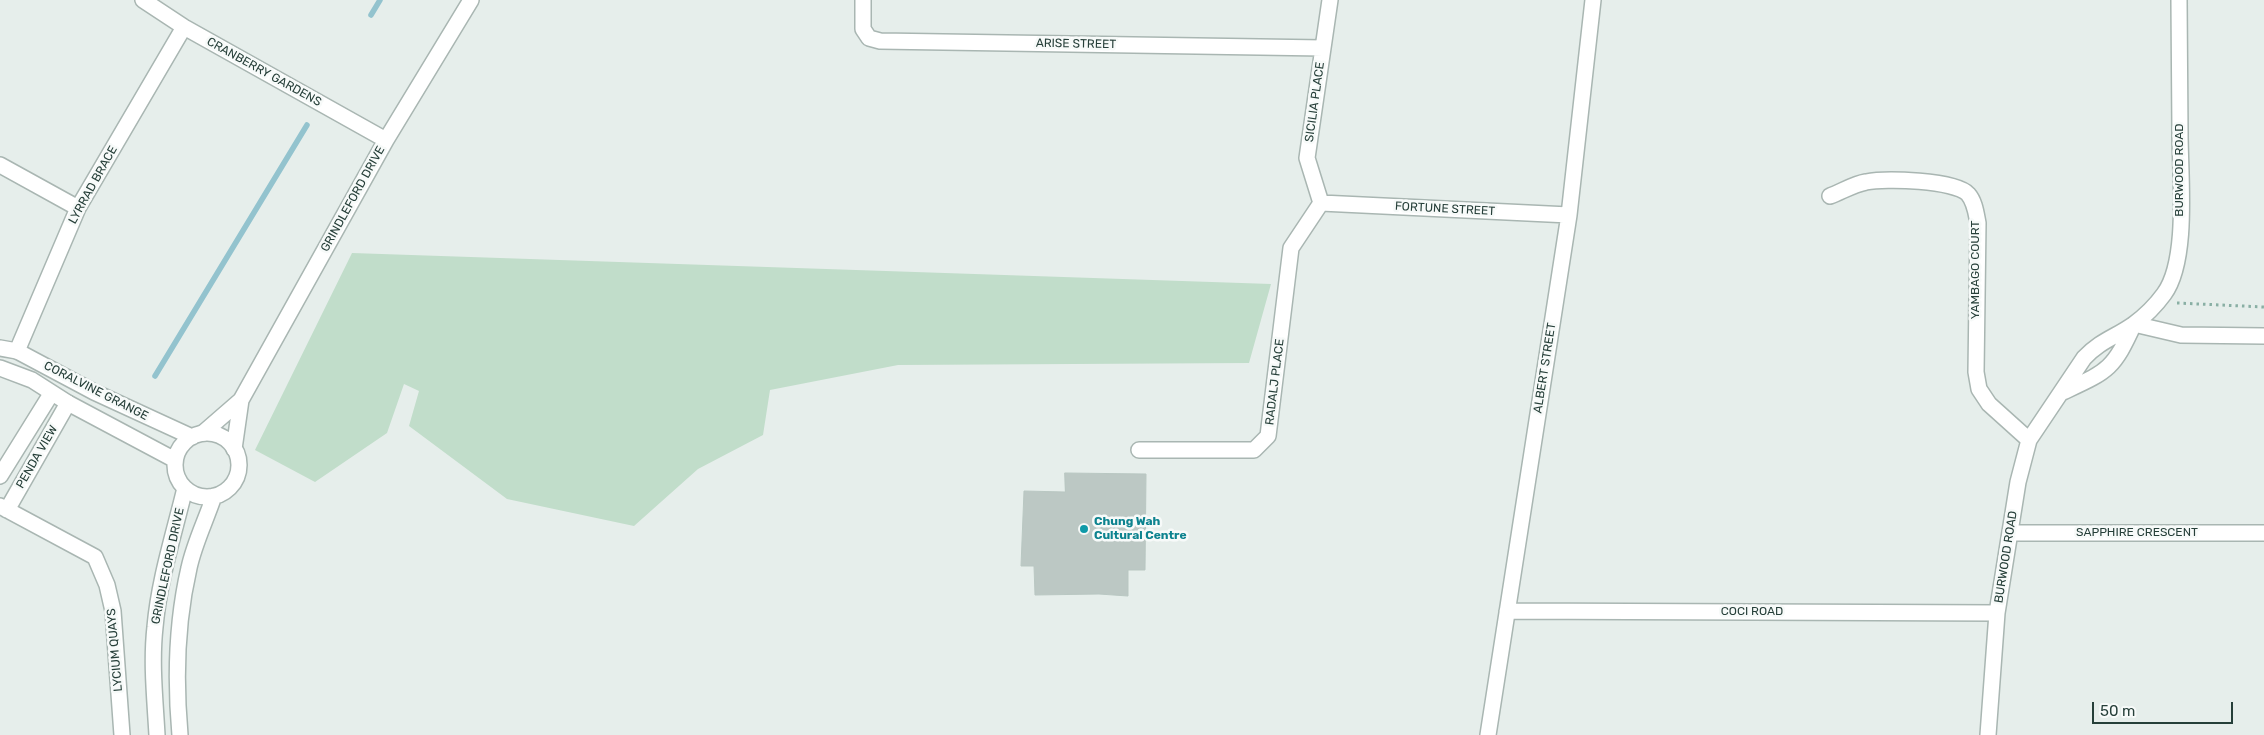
<!DOCTYPE html>
<style>
body{margin:0}
#map{position:relative;width:2264px;height:735px;overflow:hidden;background:#e6eeeb;font-family:Rubik,sans-serif}
canvas{display:block}
.scale{position:absolute;left:2092px;top:702px;width:141px;height:22px;box-sizing:border-box;border:2px solid #263f39;border-top:0;padding-left:6px;font-size:15px;line-height:18px;white-space:nowrap;color:#263f39;-webkit-text-stroke:4px #f7faf9;paint-order:stroke}
</style>
<div id="map">
<canvas width="2264" height="735"></canvas>
<div class="scale">50 m</div>
</div>
<script>
const ctx = document.querySelector('canvas').getContext('2d');
ctx.lineJoin = 'round';
function paint(path, color) { ctx.fillStyle = color; ctx.fill(path, 'evenodd'); }
function trace(path, color, width, dash) { ctx.strokeStyle = color; ctx.lineWidth = width; ctx.lineCap = dash ? 'butt' : 'round'; ctx.setLineDash(dash || []); ctx.stroke(path); }
function drawText(font, color, halo, rows, align = 'center') {
  ctx.font = font + ' Rubik,sans-serif'; ctx.lineWidth = 5; ctx.setLineDash([]); ctx.textBaseline = 'middle'; ctx.strokeStyle = halo; ctx.fillStyle = color; for (const [text, x, y, turn = 0] of rows) {
    ctx.save(); ctx.translate(x, y); ctx.rotate((+turn || 0) * Math.PI / 180); ctx.textAlign = isNaN(turn) ? turn : align; if (halo) ctx.strokeText(text, 0, 0); ctx.fillText(text, 0, 0); ctx.restore();
  }
}
paint(new Path2D(`
 M352,253L1271,284L1249,363L898,365L770,390L763,435L698,469L634,526L507,499L409,426L419,391L404,384L387,433L315,482L255,450Z`), '#c1ddca');
trace(new Path2D(`
 M371,15L380,0
 M155,376L307,125`), '#93c3ce', 5.5);
const building = new Path2D(`
 M1065,473L1146,474L1145,570H1128V596L1099,594L1035,595L1034,566H1021L1024,491L1065,492Z`);
paint(building, '#bcc8c4');
trace(building, '#b9c7c2', 1);
const minor = new Path2D(`
 M143,0L184,27L386,140
 M863,0V29L869,38L880,41L1323,48
 M0,165L78,208
 M1830,196C1841,192 1854,184 1866,182C1885,178 1955,180 1968,194C1975,202 1976,213 1978,223L1976,372L1979,389L1989,404L2029,440
 M1321,203L1569,215
 M1321,203L1307,158L1330,0
 M2134,324L2181,335L2264,336
 M17,351L78,208L184,27
 M2063,392C2108,371 2113,370 2134,324
 M203,433L241,400L386,140L471,0
 M234,449L241,400
 M1139,450H1254L1268,436L1291,248L1321,203
 M0,476L51,394
 M0,506L95,557L107,585L113,611L122,735
 M7,510L68,403
 M2010,533H2264
 M1507,611L1997,613
 M1488,735L1569,215L1593,0
 M1988,735L1997,613L2018,482L2029,440L2084,358C2101,340 2116,337 2134,324C2145,316 2156,305 2164,294C2189,260 2180,176 2180,133C2180,89 2179,44 2179,0`);
const tertiary = new Path2D(`
 M0,348L17,351L94,392L192,437
 M0,368L32,380L68,403L175,460
 M175 465a32 32 0 1 1 64 0a32 32 0 1 1-64 0Z
 M157,735C155,699 151,663 155,627C159,580 174,534 185,488
 M180,735C175,679 176,624 189,568C194,544 206,520 214,496`);
trace(minor, '#a9b6b2', 18);
trace(tertiary, '#a9b6b2', 18);
trace(new Path2D(`
 M2177,303L2264,307`), '#89afa4', 3, [2.5, 4]);
trace(minor, '#fff', 15);
trace(tertiary, '#fff', 15);
for (const [x, y, r, color] of [
 [1084,529,5,"#0f9aa8"]
]) { const dot = new Path2D(); dot.arc(x, y, r, 0, 2 * Math.PI); ctx.fillStyle = color; ctx.fill(dot); trace(dot, '#f7faf9', 2); }
drawText('12px', '#263f39', '#f7faf9', [
 ["ARISE STREET",1076,44,1],
 ["CRANBERRY GARDENS",264,72,29],
 ["SICILIA PLACE",1315,102,-82],
 ["BURWOOD ROAD",2180,170,-90],
 ["LYRRAD BRACE",93,185,-61],
 ["GRINDLEFORD DRIVE",353,199,-61],
 ["FORTUNE STREET",1445,209,3],
 ["YAMBAGO COURT",1976,270,-90],
 ["ALBERT STREET",1545,368,-81],
 ["RADALJ PLACE",1275,382,-83],
 ["CORALVINE GRANGE",96,391,27],
 ["PENDA VIEW",37,457,-60],
 ["SAPPHIRE CRESCENT",2137,533],
 ["BURWOOD ROAD",2006,557,-81],
 ["GRINDLEFORD DRIVE",168,566,-78],
 ["COCI ROAD",1752,612],
 ["LYCIUM QUAYS",115,650,-95]
]);
drawText('bold 12px', '#0d838f', '#f7faf9', [
 ["Chung Wah",1094,522],
 ["Cultural Centre",1094,536]
], 'left');
</script>
